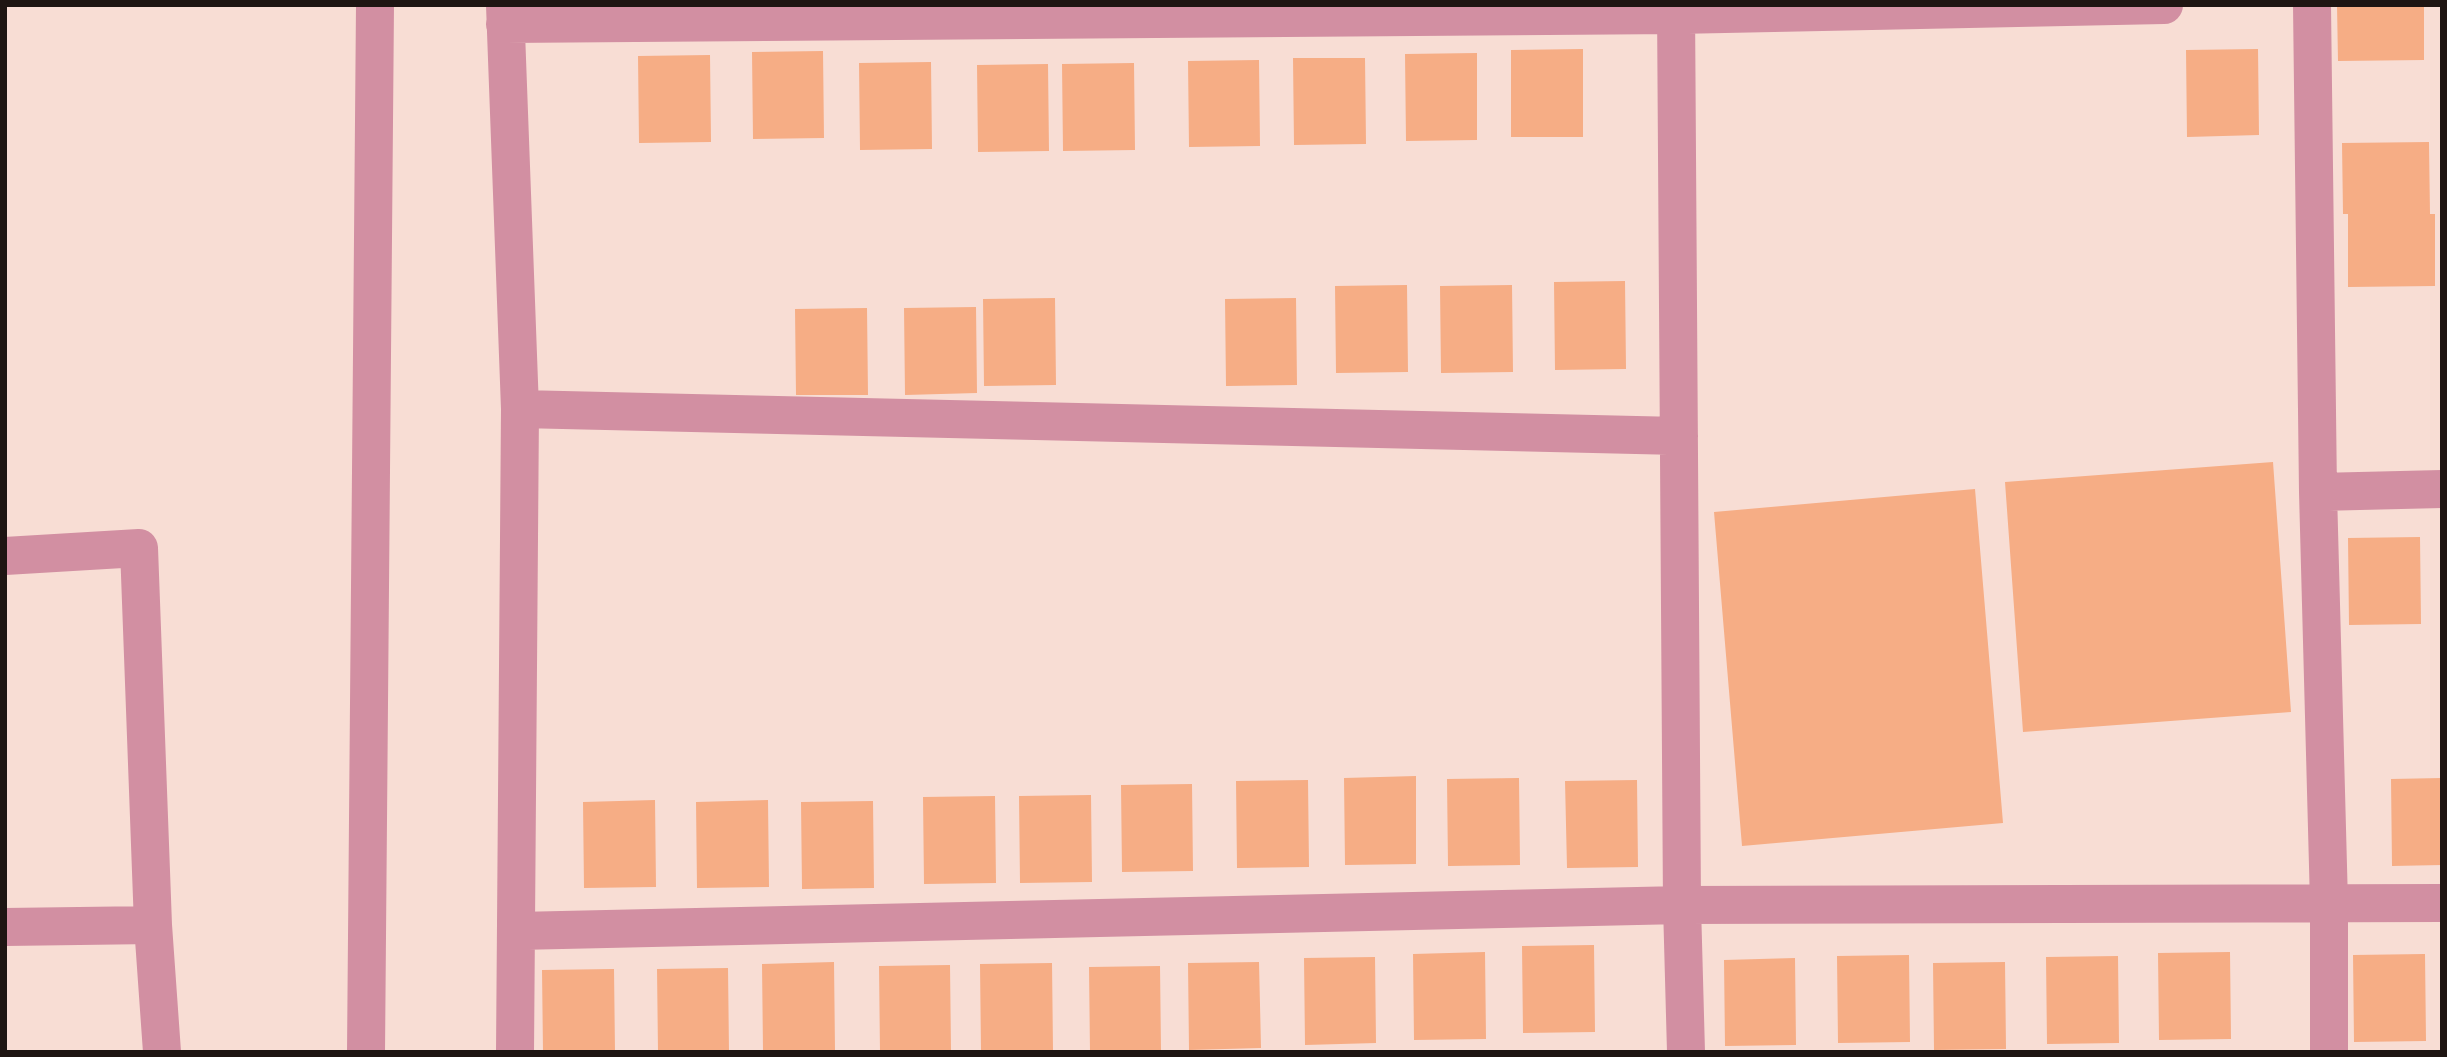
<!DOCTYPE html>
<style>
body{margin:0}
#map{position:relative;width:2447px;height:1057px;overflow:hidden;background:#f8ddd4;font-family:"PT Serif",serif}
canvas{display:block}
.frame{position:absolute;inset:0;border:7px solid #1e1512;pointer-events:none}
</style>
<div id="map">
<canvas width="2447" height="1057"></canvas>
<div class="frame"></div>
</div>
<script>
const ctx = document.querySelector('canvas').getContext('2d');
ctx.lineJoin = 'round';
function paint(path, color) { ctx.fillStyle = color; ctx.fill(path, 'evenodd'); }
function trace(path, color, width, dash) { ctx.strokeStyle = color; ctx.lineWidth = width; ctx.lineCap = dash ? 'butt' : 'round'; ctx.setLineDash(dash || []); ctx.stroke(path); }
paint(new Path2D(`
 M2337,5H2424V60L2338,61Z
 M1583,49V137H1511V50Z
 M2258,49L2259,135L2187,137L2186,50Z
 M823,51L824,138L753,139L752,52Z
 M1477,53V140L1406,141L1405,54Z
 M710,55L711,142L639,143L638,56Z
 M1293,58H1365L1366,144L1294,145Z
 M1259,60L1260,146L1189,147L1188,61Z
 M931,62L932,149L860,150L859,63Z
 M1134,63L1135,150L1063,151L1062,64Z
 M1048,64L1049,151L978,152L977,65Z
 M2429,142L2430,214H2435V286L2348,287V214H2343L2342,143Z
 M1625,281L1626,369L1555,370L1554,282Z
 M1407,285L1408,372L1336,373L1335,286Z
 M1512,285L1513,372L1441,373L1440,286Z
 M1055,298L1056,385L984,386L983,299Z
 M1296,298L1297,385L1226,386L1225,299Z
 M976,307L977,393L905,395L904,308Z
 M867,308L868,395H796L795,309Z
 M2273,462L2291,712L2023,732L2005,482Z
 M1975,489L2003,823L1742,846L1714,512Z
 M2420,537L2421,624L2349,625L2348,538Z
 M1416,776V864L1345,865L1344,778Z
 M1519,778L1520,865L1448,866L1447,779Z
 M2442,778V865L2392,866L2391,779Z
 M1308,780L1309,867L1237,868L1236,781Z
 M1637,780L1638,867L1567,868L1565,781Z
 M1192,784L1193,871L1122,872L1121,785Z
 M1091,795L1092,882L1020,883L1019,796Z
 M995,796L996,883L924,884L923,797Z
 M655,800L656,887L584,888L583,802Z
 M768,800L769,887L697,888L696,802Z
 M873,801L874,888L802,889L801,802Z
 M1594,945L1595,1032L1523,1033L1522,946Z
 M1485,952L1486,1039L1414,1040L1413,954Z
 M2230,952L2231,1039L2159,1040L2158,953Z
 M2425,954L2426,1041L2354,1042L2353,955Z
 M1909,955L1910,1042L1838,1043L1837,956Z
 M2118,956L2119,1043L2047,1044L2046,957Z
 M1375,957L1376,1043L1305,1045L1304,958Z
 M1795,958L1796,1045L1725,1046L1724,960Z
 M834,962L835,1050L763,1051L762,964Z
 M1259,962L1261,1048L1189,1050L1188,963Z
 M2005,962L2006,1049L1934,1050L1933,963Z
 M1052,963L1053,1050L981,1051L980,964Z
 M950,965L951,1052H880L879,966Z
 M1160,966L1161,1052H1090L1089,967Z
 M728,968L729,1052H658L657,969Z
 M614,969L615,1052H543L542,970Z`), '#f6ad85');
trace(new Path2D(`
 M505,5L520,409L515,1052
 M1676,5L1682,905L1686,1052
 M2312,5L2318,492L2329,903V1052
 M505,24L1676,15L2164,5
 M520,409L1679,436
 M2318,492L2442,489
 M5,556L139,548L153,925L162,1052
 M5,927L153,925
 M517,931L1682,905L2442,903
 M366,1052L375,5`), '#d28fa2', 38);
</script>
